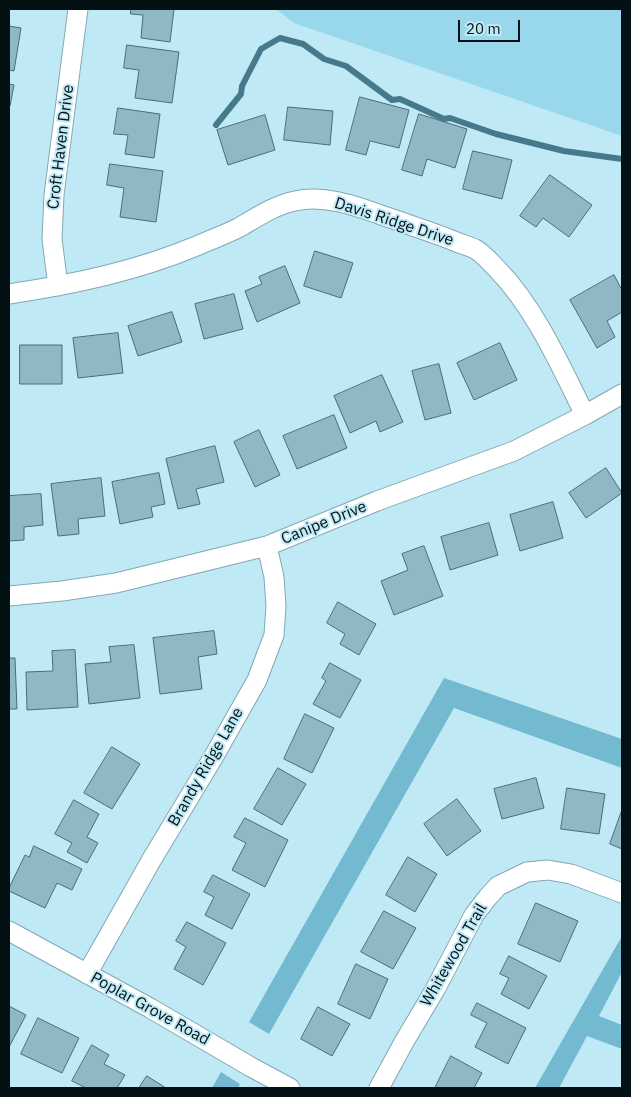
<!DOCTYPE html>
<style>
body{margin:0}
#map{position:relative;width:631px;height:1097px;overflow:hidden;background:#c0e9f6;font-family:"IBM Plex Sans",sans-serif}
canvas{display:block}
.frame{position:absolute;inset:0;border:10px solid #031115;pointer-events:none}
.scale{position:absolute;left:458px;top:20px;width:62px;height:22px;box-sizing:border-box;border:2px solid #031115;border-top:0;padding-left:6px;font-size:15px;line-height:18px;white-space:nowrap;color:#031115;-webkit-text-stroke:4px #c0e9f6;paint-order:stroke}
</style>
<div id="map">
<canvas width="631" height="1097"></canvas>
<div class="frame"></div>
<div class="scale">20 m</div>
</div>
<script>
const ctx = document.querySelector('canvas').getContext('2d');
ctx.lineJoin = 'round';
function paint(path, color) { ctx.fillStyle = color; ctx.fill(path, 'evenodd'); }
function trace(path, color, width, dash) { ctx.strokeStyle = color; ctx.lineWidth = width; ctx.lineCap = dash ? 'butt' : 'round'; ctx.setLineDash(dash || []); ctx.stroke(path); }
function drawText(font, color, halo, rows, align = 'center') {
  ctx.font = font + ' "IBM Plex Sans",sans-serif'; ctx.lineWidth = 4; ctx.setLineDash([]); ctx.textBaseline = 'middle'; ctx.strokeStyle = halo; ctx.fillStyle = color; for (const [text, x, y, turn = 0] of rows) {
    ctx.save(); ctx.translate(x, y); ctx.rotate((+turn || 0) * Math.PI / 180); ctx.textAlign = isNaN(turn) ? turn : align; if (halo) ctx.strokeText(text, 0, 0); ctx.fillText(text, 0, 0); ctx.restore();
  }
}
paint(new Path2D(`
 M276,9H622V136L294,23Z`), '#99d8ec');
paint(new Path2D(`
 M444,678L622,739V768L454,708L269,1034L249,1022Z
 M622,936V972L599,1016L622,1025V1049L587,1036L559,1088H535Z
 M221,1072L240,1084L238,1088H212Z`), '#73b9cf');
trace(new Path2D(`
 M216,125L241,94L242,86L261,49L280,38L303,44L324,59L346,66L392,100L400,99L444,119L450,118L496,134L564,151L622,159`), '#457a8b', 6);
const building = new Path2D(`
 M131,9H174L170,42L141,38L143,15L131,14Z
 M9,26L21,28L14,71L9,70Z
 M127,45L179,52L172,103L135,98L139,70L124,68Z
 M9,84L14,85L10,106H9Z
 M360,97L409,110L399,148L370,141L366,155L346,150Z
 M288,107L333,111L330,145L284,140Z
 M118,108L160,114L154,158L125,154L128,135L114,134Z
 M419,114L467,129L455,168L427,159L422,176L402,170Z
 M265,115L275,150L228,165L217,130Z
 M473,151L512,160L502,199L463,189Z
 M110,164L163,171L156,222L120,217L124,188L107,185Z
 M550,175L592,205L569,237L543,218L536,227L520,216Z
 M315,251L353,263L341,298L304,286Z
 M285,266L300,303L257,322L245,291L262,284L259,277Z
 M614,275L622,290V312L607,321L615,337L597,348L570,300Z
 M234,294L243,329L204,339L195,304Z
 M172,312L182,342L138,356L128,326Z
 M118,333L123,373L78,378L73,338Z
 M500,343L517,380L474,400L457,363Z
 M20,345H62V384H20Z
 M439,364L451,413L425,420L412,371Z
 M382,375L403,422L380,432L376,421L350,433L334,396Z
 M334,415L347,448L297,469L283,436Z
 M259,430L280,475L255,487L234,442Z
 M215,446L224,482L196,489L200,504L178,509L166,459Z
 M606,468L622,493L586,518L569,493Z
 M159,473L165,504L151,507L153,517L120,524L112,482Z
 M101,478L105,516L78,519L79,534L58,536L51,484Z
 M41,494L43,525L24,527V540L9,541V496Z
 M553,502L563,538L520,551L510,515Z
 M489,523L498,555L450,570L441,537Z
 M424,546L443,596L394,615L381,581L408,570L402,554Z
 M338,602L376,624L359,655L340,644L345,634L327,623Z
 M214,631L217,654L198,657L202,689L160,694L153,638Z
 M134,645L140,698L89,704L85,664L111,662L109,647Z
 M75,650L78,707L27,710L26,672L53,671L52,651Z
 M9,658H15L17,709H9Z
 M330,663L361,680L340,718L313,704L326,681L322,678Z
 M305,714L334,728L312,773L284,759Z
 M112,747L140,764L112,809L84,793Z
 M278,768L306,784L282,825L254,809Z
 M536,778L544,808L502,819L494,789Z
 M567,788L605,794L599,834L561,829Z
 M457,799L481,831L447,856L424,824Z
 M74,800L99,814L87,837L98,843L87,863L67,852L72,843L55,834Z
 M622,810V849L610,844Z
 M245,818L288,840L265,887L232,870L246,843L234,837Z
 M34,846L82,869L72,890L57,883L45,908L9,891V888L25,855L29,857Z
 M408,857L437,874L415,912L386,895Z
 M213,875L250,894L232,929L205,915L214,897L204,892Z
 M536,903L578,921L560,962L518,944Z
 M384,911L416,928L393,969L361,952Z
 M187,922L226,943L203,985L174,969L186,947L176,941Z
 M509,956L547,976L529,1009L501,994L509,978L500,974Z
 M356,964L388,979L370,1019L338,1004Z
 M477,1003L526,1028L508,1064L475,1047L487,1023L471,1015Z
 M9,1006L26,1015L9,1047Z
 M318,1007L350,1024L332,1056L301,1039Z
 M38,1018L79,1038L62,1073L21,1054Z
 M92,1045L109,1055L104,1064L125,1075L117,1088H86L72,1081Z
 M451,1056L482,1073L474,1088H435Z
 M147,1076L166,1088H139Z`);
paint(building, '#90b7c4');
trace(building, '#486d79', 1);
const minor = new Path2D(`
 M58,286L52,239L54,195L78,9
 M9,294C75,284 137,271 199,245C212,239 227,234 240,227C257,217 275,205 295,201C325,194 358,207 387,217C409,225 432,232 454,241C461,244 469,246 475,249C484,254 491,263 498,270C535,308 561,367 585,415
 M9,596L62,591L116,583L267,546L377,501L514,451L585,415L622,394
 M9,931L150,1008L251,1067L290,1088
 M87,974L152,859L214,756L257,680L274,635L276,606L274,577L267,546
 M379,1088L404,1042L436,988L474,915L488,897L498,886L527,872L548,870L571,874L622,893`);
trace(minor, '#81a8b4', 21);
trace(minor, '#fff', 19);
drawText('16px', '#031115', '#c0e9f6', [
 ["Croft Haven Drive",61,147,-83],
 ["Davis Ridge Drive",394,222,18],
 ["Canipe Drive",324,523,-22],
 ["Brandy Ridge Lane",206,767,-60],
 ["Whitewood Trail",454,955,-60],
 ["Poplar Grove Road",150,1009,29]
]);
</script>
